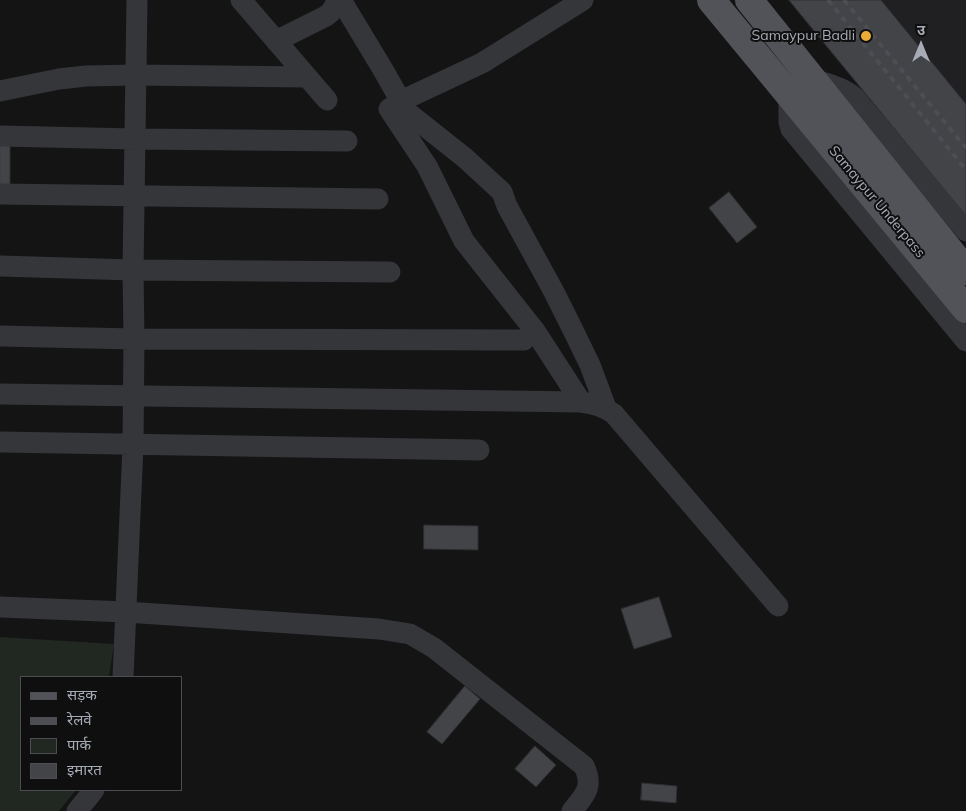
<!DOCTYPE html>
<meta charset="utf-8">
<style>
body{margin:0}
#map{position:relative;width:966px;height:811px;overflow:hidden;background:#141415;font-family:Mulish,"Noto Sans Devanagari",sans-serif}
canvas{display:block}
.legend{position:absolute;left:20px;top:676px;width:162px;height:115px;box-sizing:border-box;background:#0f0f10;border:1px solid #4b4d52;margin:0;padding:6px 9px;list-style:none;font-size:15px;color:#a6abb5}
.legend li{display:flex;align-items:center;gap:10px;height:25px}
.legend b{width:25px;border:1px solid #4b4d52}
.north{position:absolute;left:896px;top:20px;width:50px;height:50px;-webkit-text-stroke:4px #0f0f10;paint-order:stroke;rotate:0deg;font-size:14px;font-weight:700;line-height:20px;text-align:center;color:#a6abb5}
.north::after{content:'';display:block;margin:auto;width:18px;height:22px;background:#a6abb5;clip-path:polygon(50% 0,100% 100%,50% 72%,0 100%)}
</style>
<div id="map">
<canvas width="966" height="811"></canvas>
<ul class="legend">
<li><b style="height:6px;background:#515359"></b>सड़क</li>
<li><b style="height:6px;background:#4c4e53"></b>रेलवे</li>
<li><b style="height:14px;background:#202821"></b>पार्क</li>
<li><b style="height:14px;background:#434448"></b>इमारत</li>
</ul>
<div class="north">उ</div>
</div>
<script>
const ctx = document.querySelector('canvas').getContext('2d');
ctx.lineJoin = 'round';
function paint(path, color) { ctx.fillStyle = color; ctx.fill(path, 'evenodd'); }
function trace(path, color, width, dash) { ctx.strokeStyle = color; ctx.lineWidth = width; ctx.lineCap = dash ? 'butt' : 'round'; ctx.setLineDash(dash || []); ctx.stroke(path); }
function drawText(font, color, halo, rows, align = 'center') {
  ctx.font = font + ' Mulish,sans-serif'; ctx.lineWidth = 4; ctx.setLineDash([]); ctx.textBaseline = 'middle'; ctx.strokeStyle = halo; ctx.fillStyle = color; for (const [text, x, y, turn = 0] of rows) {
    ctx.save(); ctx.translate(x, y); ctx.rotate((+turn || 0) * Math.PI / 180); ctx.textAlign = isNaN(turn) ? turn : align; if (halo) ctx.strokeText(text, 0, 0); ctx.fillText(text, 0, 0); ctx.restore();
  }
}
paint(new Path2D(`
 M789,0H966V207Z`), '#202022');
paint(new Path2D(`
 M0,637L114,644L109,677H21V790H76L59,811H0Z`), '#202821');
const building = new Path2D(`
 M789,0H881L966,104V216Z
 M0,139H10V189H0Z
 M729,192L757,227L737,243L709,208Z
 M424,525L478,526V550L424,549Z
 M659,597L672,637L634,649L621,609Z
 M465,686L480,699L442,744L427,732Z
 M535,746L556,765L536,787L515,769Z
 M642,783L677,786L676,803L641,800Z`);
paint(building, '#434448');
trace(building, '#2e2e31', 1);
trace(new Path2D(`
 M241,0L327,100
 M341,0L382,68L407,112L465,158L502,192L507,206L554,292L573,330L590,365L606,408
 M276,41L326,16L331,12L338,0
 M812,79C827,84 843,87 855,98L966,231
 M0,91L59,79L86,76L136,75L307,77
 M789,94V122L791,129L966,341
 M0,136L135,139L347,141
 M0,194L378,199
 M0,266L133,270L390,272
 M0,336L134,339L524,340
 M0,394L581,402C594,404 603,406 614,414L778,606
 M581,402L535,331L464,241L427,166L389,109L401,101L482,63L583,0
 M0,442L479,450
 M0,607L126,612L379,629L410,634L434,648L584,766C594,787 585,795 572,811
 M123,677L133,445L134,339L133,270L137,0
 M77,811L94,790`), '#35363a', 21);
trace(new Path2D(`
 M711,0L966,309
 M749,0L966,271`), '#515359', 28);
trace(new Path2D(`
 M828,0L966,170
 M844,0L966,148`), '#4c4e53', 4, [6, 5]);
for (const [x, y, r, color] of [
 [866,36,6,"#e9ab38"]
]) { const dot = new Path2D(); dot.arc(x, y, r, 0, 2 * Math.PI); ctx.fillStyle = color; ctx.fill(dot); trace(dot, '#0f0f10', 2); }
drawText('14px', '#a6abb5', '#0f0f10', [
 ["Samaypur Badli",855,36]
], 'right');
drawText('14px', '#a6abb5', '#0f0f10', [
 ["Samaypur Underpass",877,202,50]
]);
</script>
